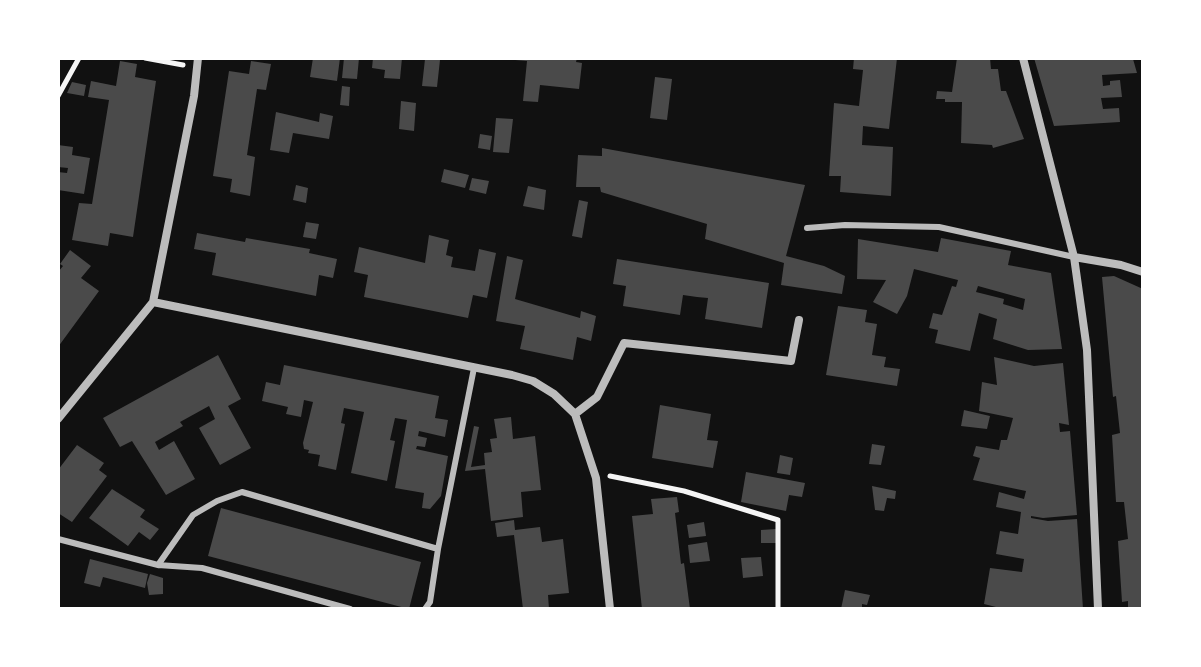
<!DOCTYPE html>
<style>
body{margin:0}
#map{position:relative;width:1201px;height:667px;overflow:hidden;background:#111;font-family:"Titillium Web",sans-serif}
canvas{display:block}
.frame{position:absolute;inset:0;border:60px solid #fff;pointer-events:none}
</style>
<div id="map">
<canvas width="1201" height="667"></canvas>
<div class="frame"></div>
</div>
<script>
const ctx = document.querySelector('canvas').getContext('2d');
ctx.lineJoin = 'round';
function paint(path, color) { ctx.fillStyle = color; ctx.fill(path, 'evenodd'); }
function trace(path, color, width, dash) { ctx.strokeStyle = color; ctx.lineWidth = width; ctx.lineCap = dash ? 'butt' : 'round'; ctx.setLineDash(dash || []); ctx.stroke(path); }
paint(new Path2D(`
 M313,58H340L337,81L310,77Z
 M344,58H359L357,79L342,78Z
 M373,58H402L400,79L384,78L385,70L372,68Z
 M515,58H577L576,62L582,63L579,89L540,85L538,102L523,101L527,61L515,60Z
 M854,58H897L889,129L863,126L862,145L893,147L891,196L840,192L841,176H829L834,103L859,106L863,70L853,69Z
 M957,58H990L991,69H998L1001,91H1006L1024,139L993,148L992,145L961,143L962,102H945V99H936L937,91L952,92Z
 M1034,58L1133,59L1137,73L1102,75L1103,86L1110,85V81L1120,80L1122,97L1101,98L1103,109L1119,108L1120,122L1054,126Z
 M425,59L440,60L437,87L422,86Z
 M120,61L137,64L135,77L156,81L133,237L110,233L108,246L72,240L79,203L92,204L109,100L88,97L91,81L116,86Z
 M251,61L271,64L266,90L257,89L247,155L255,157L250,196L230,192L232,179L213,176L229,71L249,74Z
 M655,77L672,79L667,120L650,118Z
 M72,82L86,85L84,96L67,93Z
 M342,86L350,87L349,106L340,105Z
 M401,101L416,103L414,131L399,129Z
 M276,112L319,122L320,113L333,116L329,139L293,133L289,153L270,150Z
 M496,118L513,119L509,153L493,152Z
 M480,134L492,136L490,150L478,148Z
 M58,145L73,147L72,155L90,158L84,194L58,190V172L67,173L68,168L58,167Z
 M602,148L805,185L786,256L824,266L845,276L842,294L781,285L784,263L705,239L707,224L601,192L600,187H576L578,155L602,156Z
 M444,169L469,175L465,188L441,182Z
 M472,178L489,181L486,194L469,190Z
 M296,185L308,188L306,203L293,200Z
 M528,186L546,190L544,210L523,206Z
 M579,200L588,202L582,238L572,236Z
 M306,222L319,224L316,239L303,237Z
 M197,233L245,242L246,238L310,249L309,253L337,259L333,278L319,275L316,296L212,275L216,253L194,249Z
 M429,235L449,240L446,255L453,257L451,267L475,271L479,249L496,253L487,298L473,295L468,318L364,297L368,275L354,272L359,247L425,263Z
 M941,238L1011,251L1008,265L1051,273L1062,349L1028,350L993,339L997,319L979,313L970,351L935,343L938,330L929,328L933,313L942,315L952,286L956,287L958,280L914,269L907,296L897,314L873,302L886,280L857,279L858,239L938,252ZM978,286L1025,299L1023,310L1003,304L1004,299L976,292Z
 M70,250L91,266L81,278L99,291L58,347V272L63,266L60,264Z
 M507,256L523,260L515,299L580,318L581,311L596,316L591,341L577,337L573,360L520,349L525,326L496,321Z
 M617,259L769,283L762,328L705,319L708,298L697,297L683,295L680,315L623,306L626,286L613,284Z
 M1114,276L1143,289V609H1128V601L1122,602L1118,541L1128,539L1124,502H1116L1112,435L1120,433L1116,396L1113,397L1102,277Z
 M838,306L867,310L865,322L877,324L872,355L886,357L884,367L900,369L897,386L826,375Z
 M218,355L241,399L228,406L251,448L220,465L199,428L215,419L209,406L180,422L183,426L155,442L159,450L174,441L195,479L166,495L132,441L120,447L103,418Z
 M994,357L1034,366L1063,363L1069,425L1059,423L1060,432L1070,431L1077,515L1043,518L1031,516V518L1048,521L1077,519L1083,609H1004L984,604L990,568L1022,572L1024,559L996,554L1000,531L1018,534L1021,512L996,507L999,492L1024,499L1026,491L973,480L980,458L973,456L976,446L999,450L1001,440H1007L1013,418L979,411L982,382L997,385Z
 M284,365L439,396L435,418L448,420L445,437L419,431L418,436L427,438L425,447L417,446L416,449L448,456L441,496L430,509L422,508L424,493L395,488L407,420L395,418L390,440L395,441L387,481L351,473L364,412L344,408L341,423L345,424L336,470L318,466L320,455L308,453L309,450L304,449L303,443L313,402L304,400L301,417L286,414L288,407L262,401L266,382L280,385Z
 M660,405L711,414L707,440L718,441L713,468L652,458Z
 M964,410L990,416L987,429L961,426Z
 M511,417L513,439L535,436L541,490L521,492L523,517L491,521L485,469L465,471L474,426L479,427L471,467L485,465L484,453L492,452L490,439L497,438L494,419Z
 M872,444L885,446L881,465L869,464Z
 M77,445L104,463L99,470L107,476L72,522L58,513V470Z
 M780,455L793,458L790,475L777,473Z
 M746,472L805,483L802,497L789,495L786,511L741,502Z
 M872,486L896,491L895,499L887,498L884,511L875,510Z
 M112,489L145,510L140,517L159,529L150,540L139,532L128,546L89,518Z
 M677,497L679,512L675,513L681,564L684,563L690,609H642L632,516L653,514L651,499Z
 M221,508L421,562L409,609L208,556Z
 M514,520L515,530L540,527L542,542L563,539L569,593L548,595L549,609H523L514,535L497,537L495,523Z
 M704,522L706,536L689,538L687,525Z
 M776,529V543H761V530Z
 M707,542L710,561L690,563L688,545Z
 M761,557L763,576L743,578L741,558Z
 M90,559L148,574L145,588L103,577L100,587L84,583Z
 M150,574L163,578V594L149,595L147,583Z
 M845,590L870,595L867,605L862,604V609H841Z`), '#4a4a4a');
trace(new Path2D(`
 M145,58L183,65
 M58,96L79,58
 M610,476L684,491L778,520V609`), '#f5f5f5', 5);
trace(new Path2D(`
 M807,228L845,225L939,227L1074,257
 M58,539L158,565L202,568L350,609
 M158,565L193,515L217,501L242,492L438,549
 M425,609L430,602L438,549L474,368`), '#bcbcbc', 6);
trace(new Path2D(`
 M1023,58L1074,257L1087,350L1098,609
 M1074,257L1121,265L1143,272
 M153,302L512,375L533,381L554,394L575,414L596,478L610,609
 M575,414L597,397L624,343L791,361L799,320
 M58,419L153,302L194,96L198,58`), '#bcbcbc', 8);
</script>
